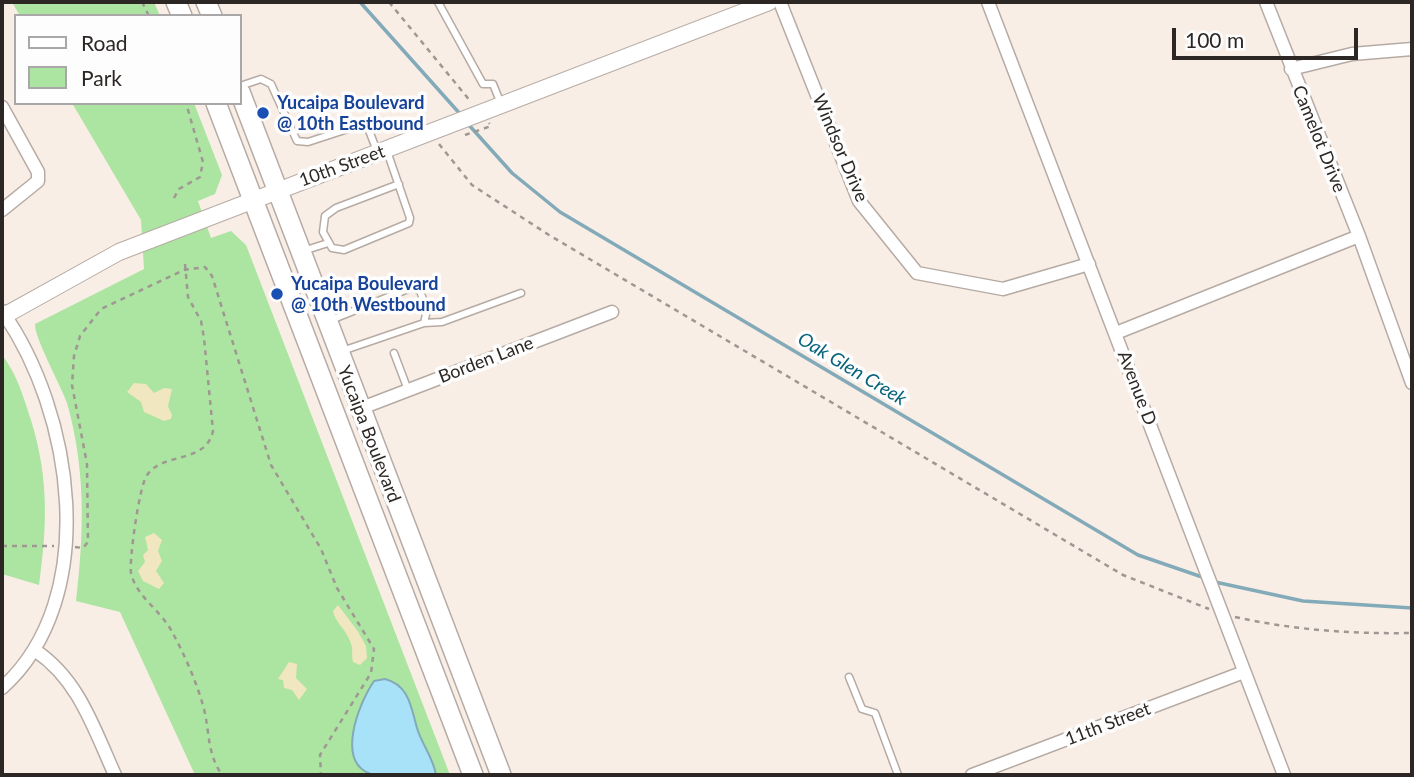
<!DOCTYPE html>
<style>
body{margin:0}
#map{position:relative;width:1414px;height:777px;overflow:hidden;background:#f9eee6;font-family:Lato,sans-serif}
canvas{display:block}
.frame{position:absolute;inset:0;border:4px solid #2c2725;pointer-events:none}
.legend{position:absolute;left:14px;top:14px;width:228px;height:91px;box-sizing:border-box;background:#fdfdfd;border:2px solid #a9a7a7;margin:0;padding:9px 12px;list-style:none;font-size:21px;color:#2c2725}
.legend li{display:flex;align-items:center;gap:14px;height:35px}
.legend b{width:35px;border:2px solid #a9a7a7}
.scale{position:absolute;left:1172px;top:28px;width:186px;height:32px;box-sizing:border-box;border:4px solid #2c2725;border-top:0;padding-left:9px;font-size:21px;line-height:24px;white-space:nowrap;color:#2c2725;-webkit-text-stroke:5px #fdfdfd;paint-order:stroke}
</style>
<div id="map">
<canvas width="1414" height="777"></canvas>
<div class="frame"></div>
<ul class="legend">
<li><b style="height:9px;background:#fff"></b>Road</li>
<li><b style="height:19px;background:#ace4a1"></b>Park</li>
</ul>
<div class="scale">100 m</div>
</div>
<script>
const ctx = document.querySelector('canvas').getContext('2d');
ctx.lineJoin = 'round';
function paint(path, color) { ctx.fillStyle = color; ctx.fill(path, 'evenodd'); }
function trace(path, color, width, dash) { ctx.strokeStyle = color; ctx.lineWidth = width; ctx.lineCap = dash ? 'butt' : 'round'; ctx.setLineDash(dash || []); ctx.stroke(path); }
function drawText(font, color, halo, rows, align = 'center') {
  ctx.font = font + ' Lato,sans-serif'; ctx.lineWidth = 7; ctx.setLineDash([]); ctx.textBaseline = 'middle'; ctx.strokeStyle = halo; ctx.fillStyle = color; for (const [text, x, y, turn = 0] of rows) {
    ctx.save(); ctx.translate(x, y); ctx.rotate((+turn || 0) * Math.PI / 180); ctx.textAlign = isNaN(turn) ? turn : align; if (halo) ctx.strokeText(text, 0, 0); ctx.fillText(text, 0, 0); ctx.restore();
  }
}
paint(new Path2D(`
 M12,2H154L160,16H20Z
 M72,103H194L222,175L215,194L198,201L211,238L231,231L246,245L450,775H195L120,612L76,601C84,533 86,470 67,403C61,386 34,337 35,324L144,269L141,220Z
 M2,355C14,370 21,389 27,408C49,471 48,521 39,585L2,574Z`), '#ace4a1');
paint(new Path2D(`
 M134,383L146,384L154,393L164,388L172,389L168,406L172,415L171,419L164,421L144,412L141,402L127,392Z
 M154,533L162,540L158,551L162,561L156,571L164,583L159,589L143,581L138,571L145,562L143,555L148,550L145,537Z
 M338,605L357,630L366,646L367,658L360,665L353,662C351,654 354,650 350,641C346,630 335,622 333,611Z
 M289,662L297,664L296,678L307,689L299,700L292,690L284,688L283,680L278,679Z`), '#f0e7c1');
const water = new Path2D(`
 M385,679C409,685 411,707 417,728C422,745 433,757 436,775C417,775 394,777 375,775C333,766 359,703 374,681Z`);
paint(water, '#a8e2f8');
trace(water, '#83aab9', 2);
trace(new Path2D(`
 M360,2L461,115
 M468,124L512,173L560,212L1138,555L1205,578
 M1215,582L1303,601L1412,608`), '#83aab9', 3.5);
const service = new Path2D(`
 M438,2L483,84H493L501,104
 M240,86L261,79L271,84L297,141L308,142L360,125L368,128L377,151
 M387,151L410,218L409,223L344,250L332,248L323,232L325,216L336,208L399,184
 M303,251L328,243
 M331,320L413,287L420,291L427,310L424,323
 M342,351L424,323L442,322L521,293
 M394,353L408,390
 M849,677L862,709L875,713L898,775`);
const minor = new Path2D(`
 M780,2L859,201L917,273L1003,289L1089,264
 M988,2L1284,775
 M1266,2L1359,236L1412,383
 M1291,69L1352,54L1412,49
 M2,107L38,172V181L2,210
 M2,311C73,411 102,598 2,688
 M1116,333L1359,236
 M359,409L612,312
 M36,651C79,680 94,729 115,775
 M972,775L1244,672`);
const tertiary = new Path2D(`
 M2,317L119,252L769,2`);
const secondary = new Path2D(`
 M176,2L182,16
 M206,2L212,16
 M240,92L501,775
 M216,103L473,775`);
trace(service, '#b6aba4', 9);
trace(minor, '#b6aba4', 15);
trace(tertiary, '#b6aba4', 18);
trace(secondary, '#b6aba4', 22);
trace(new Path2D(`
 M142,2L149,16
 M389,2L471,102
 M465,135L491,126L489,123
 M439,144L472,185L549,235L1123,575L1209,609
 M174,198L179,189L200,177L203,162L186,103
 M185,264L188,297L201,321L204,338L213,431C206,465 160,451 146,477C139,489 129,560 131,573C136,596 160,610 171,630C184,653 197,683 204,709C210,734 207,753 222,775
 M2,546H54
 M75,547L83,548L88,542L87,464L72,385L74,356L80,336L101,309L184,270L205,267L212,276L271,465L321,549L337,588L374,649L371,673L320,755L321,775
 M1235,617C1294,630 1352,634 1412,633`), '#9f9792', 2.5, [5, 5]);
trace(service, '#fff', 6);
trace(minor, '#fff', 12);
trace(tertiary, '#fff', 16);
trace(secondary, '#fff', 19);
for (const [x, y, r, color] of [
 [263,113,7,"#1a4fb4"],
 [277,294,7,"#1a4fb4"]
]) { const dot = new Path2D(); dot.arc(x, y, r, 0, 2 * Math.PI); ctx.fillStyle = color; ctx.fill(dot); trace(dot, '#fdfdfd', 2.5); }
drawText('bold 18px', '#164399', '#fdfdfd', [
 ["Yucaipa Boulevard",277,103],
 ["@ 10th Eastbound",277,124],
 ["Yucaipa Boulevard",291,284],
 ["@ 10th Westbound",291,305]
], 'left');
drawText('18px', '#2c2725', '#fdfdfd', [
 ["Camelot Drive",1319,139,68],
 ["Windsor Drive",840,148,67],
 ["10th Street",342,166,-20],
 ["Borden Lane",486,360,-21],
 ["Avenue D",1137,388,69],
 ["Yucaipa Boulevard",369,434,69],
 ["11th Street",1108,724,-21]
]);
drawText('italic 19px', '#06627b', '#fdfdfd', [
 ["Oak Glen Creek",852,369,31]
]);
</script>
